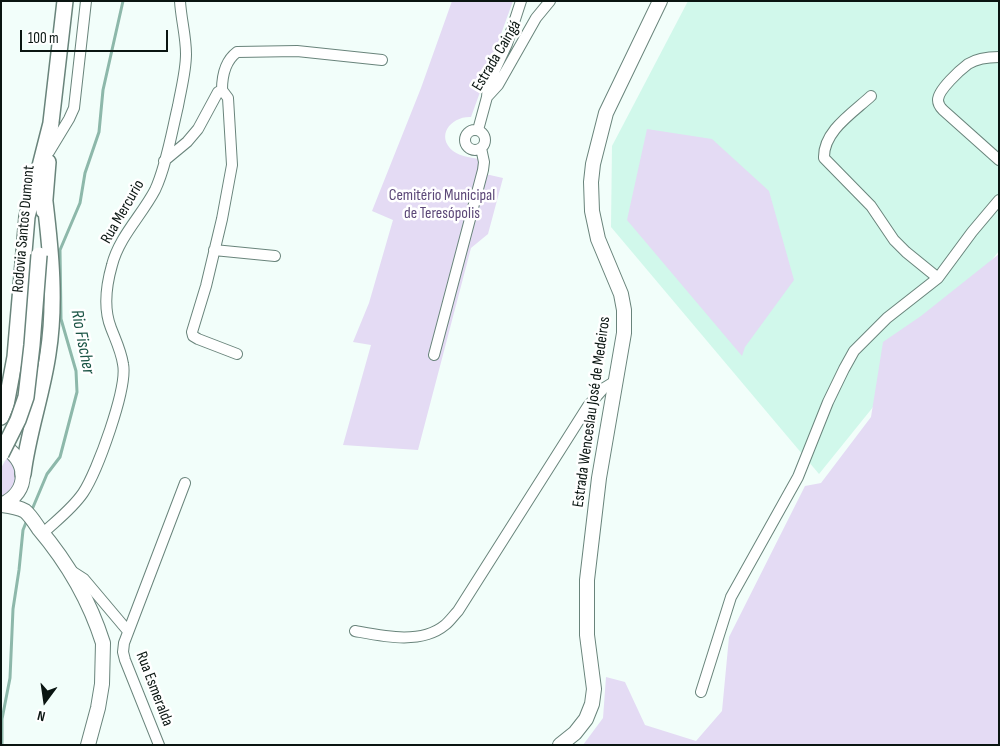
<!DOCTYPE html>
<meta charset="utf-8">
<style>
body{margin:0}
#map{position:relative;width:1000px;height:746px;overflow:hidden;background:#f2fefa;font-family:"Sofia Sans Condensed",sans-serif}
canvas{display:block}
.frame{position:absolute;inset:0;border:2px solid #0a1511;pointer-events:none}
.north{position:absolute;left:20px;top:676px;width:50px;height:50px;-webkit-text-stroke:4px #fff;paint-order:stroke;rotate:194deg;font-size:14px;font-weight:700;line-height:20px;text-align:center;color:#0a1511}
.north::after{content:'';display:block;margin:auto;width:18px;height:22px;background:#0a1511;clip-path:polygon(50% 0,100% 100%,50% 72%,0 100%)}
.scale{position:absolute;left:20px;top:30px;width:148px;height:22px;box-sizing:border-box;border:2px solid #0a1511;border-top:0;padding-left:6px;font-size:15px;line-height:18px;white-space:nowrap;color:#0a1511;-webkit-text-stroke:4px #fff;paint-order:stroke}
</style>
<div id="map">
<canvas width="1000" height="746"></canvas>
<div class="frame"></div>
<div class="north">N</div>
<div class="scale">100 m</div>
</div>
<script>
const ctx = document.querySelector('canvas').getContext('2d');
ctx.lineJoin = 'round';
function paint(path, color) { ctx.fillStyle = color; ctx.fill(path, 'evenodd'); }
function trace(path, color, width, dash) { ctx.strokeStyle = color; ctx.lineWidth = width; ctx.lineCap = dash ? 'butt' : 'round'; ctx.setLineDash(dash || []); ctx.stroke(path); }
function drawText(font, color, halo, rows, align = 'center') {
  ctx.font = font + ' "Sofia Sans Condensed",sans-serif'; ctx.lineWidth = 5; ctx.setLineDash([]); ctx.textBaseline = 'middle'; ctx.strokeStyle = halo; ctx.fillStyle = color; for (const [text, x, y, turn = 0] of rows) {
    ctx.save(); ctx.translate(x, y); ctx.rotate((+turn || 0) * Math.PI / 180); ctx.textAlign = isNaN(turn) ? turn : align; if (halo) ctx.strokeText(text, 0, 0); ctx.fillText(text, 0, 0); ctx.restore();
  }
}
paint(new Path2D(`
 M688,1H999V251L819,474L611,227L612,146Z`), '#d1f8eb');
paint(new Path2D(`
 M452,1H513L471,117C451,116 435,136 453,151C461,157 474,158 484,160L481,173L503,178L488,234L471,248L418,450L343,445L371,345L353,342L369,303L393,220L372,211L421,88Z
 M647,129L712,139L769,191L794,280L745,347L742,356L627,220Z
 M999,254V745H583L603,718L606,677L625,682L645,725L696,741L722,711L729,637L805,486L821,483L871,417L883,342L921,316Z
 M9,454C11,459 16,465 17,469C19,482 11,491 1,497V468Z`), '#e4dbf4');
trace(new Path2D(`
 M31,512L47,474L60,457L77,392L76,371L61,319L60,250L80,203L85,173L99,132L103,90L123,1
 M2,745V719L10,678L13,609L19,570L23,530L27,520`), '#8db8aa', 3);
const minor = new Path2D(`
 M999,57C989,57 976,59 968,64C960,70 938,90 938,100C938,104 940,107 943,110L999,160
 M222,90C222,76 225,61 237,52L297,51L382,60
 M871,96C854,112 823,131 824,158L871,206L894,240L906,252L938,278
 M487,97L488,85L507,44L521,1
 M478,130L487,97L498,85L536,18L550,1
 M465 140a10 10 0 1 1 20 0a10 10 0 1 1-20 0Z
 M49,152L69,119L74,108L86,1
 M164,161L187,142L198,129L218,92L222,90L228,98L232,165L222,219L206,286L192,332L193,336L198,339L237,354
 M214,250L275,256
 M434,355L483,170L484,162L481,148
 M43,533C57,520 72,509 83,493C97,472 128,388 123,364C121,351 116,341 111,328C103,308 106,286 112,265C119,237 142,215 155,190C166,167 172,131 178,106C181,89 186,71 186,54C186,36 181,19 180,1
 M70,570L84,579L127,630
 M355,631C382,636 421,645 445,625C450,621 454,615 458,611L588,406L604,388L617,380
 M701,692L731,597L798,477L828,402L844,369L854,351L887,318L938,278L972,232L999,200
 M159,745L125,660L123,652L124,643L185,483`);
const major = new Path2D(`
 M1,445C29,459 31,492 1,505
 M2,505C10,506 18,507 25,511C30,515 35,523 39,529C67,562 90,602 103,643L102,684L98,708L88,745
 M560,745L575,733L586,719L592,704L594,689L587,635V580L599,478L624,333V310L621,294L598,239L592,211L591,182L593,164L606,113L660,1`);
const highway = new Path2D(`
 M50,131L65,1
 M44,211L48,162
 M1,417L6,405L15,357L27,217L51,123
 M23,474C28,433 42,395 48,354C56,304 51,252 45,202`);
trace(minor, '#69847b', 12);
trace(major, '#69847b', 16);
trace(highway, '#69847b', 18);
trace(minor, '#fff', 10);
trace(major, '#fff', 14);
trace(highway, '#fff', 15);
const highwayBridge = new Path2D(`
 M1,454L18,420L26,397L32,345L39,255`);
trace(highwayBridge, '#69847b', 18, []);
trace(highwayBridge, '#fff', 15);
drawText('16px', '#0a1511', '#fff', [
 ["Estrada Caingá",497,56,-59],
 ["Rua Mercurio",123,212,-60],
 ["Rodovia Santos Dumont",24,229,-85],
 ["Estrada Wenceslau José de Medeiros",592,412,-82],
 ["Rua Esmeralda",154,689,69]
]);
drawText('16px', '#5c4878', '#fff', [
 ["Cemitério Municipal",442,196],
 ["de Teresópolis",442,214]
]);
drawText('italic 18px', '#1b5445', '#fff', [
 ["Rio Fischer",82,342,79]
]);
</script>
